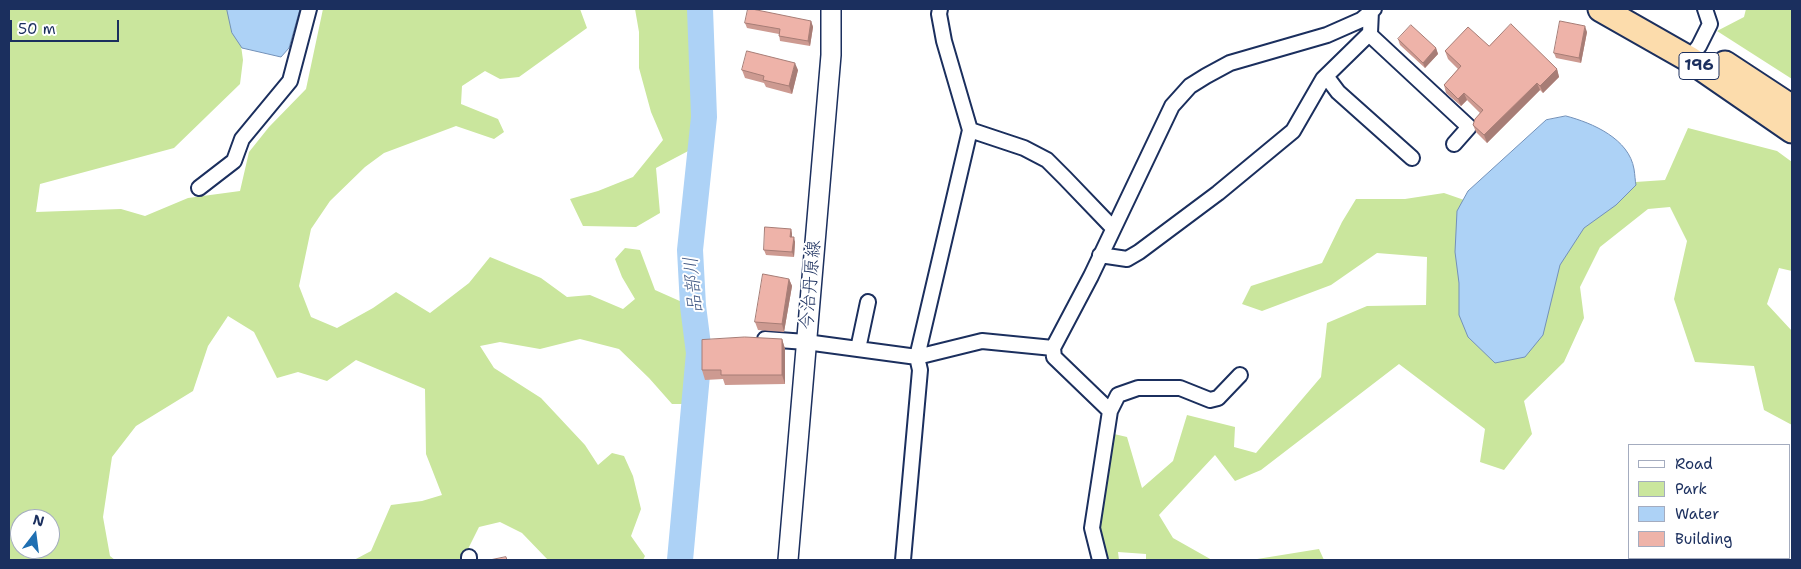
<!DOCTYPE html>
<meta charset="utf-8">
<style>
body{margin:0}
#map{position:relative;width:1801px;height:569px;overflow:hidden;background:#fff;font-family:"Shantell Sans",sans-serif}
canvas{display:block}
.frame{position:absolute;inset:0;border:10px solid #1b2f5e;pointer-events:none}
.legend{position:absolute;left:1628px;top:444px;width:162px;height:115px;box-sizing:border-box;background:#fff;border:1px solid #a4acbf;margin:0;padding:6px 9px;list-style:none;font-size:15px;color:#1b2f5e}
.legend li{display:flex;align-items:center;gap:10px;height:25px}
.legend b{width:25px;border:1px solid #a4acbf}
.north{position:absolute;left:10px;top:509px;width:50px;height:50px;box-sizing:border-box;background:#fff;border:1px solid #a4acbf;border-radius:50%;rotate:15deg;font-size:14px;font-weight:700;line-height:20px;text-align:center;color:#1b2f5e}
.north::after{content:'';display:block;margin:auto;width:18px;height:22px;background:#1f6fb2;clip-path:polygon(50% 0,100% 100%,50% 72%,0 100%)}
.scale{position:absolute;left:10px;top:20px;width:109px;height:22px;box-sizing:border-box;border:2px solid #1b2f5e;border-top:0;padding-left:6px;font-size:15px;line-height:18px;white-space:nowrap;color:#1b2f5e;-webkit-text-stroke:4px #fff;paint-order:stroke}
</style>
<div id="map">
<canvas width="1801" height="569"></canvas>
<div class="frame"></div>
<ul class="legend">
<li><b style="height:6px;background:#fff"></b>Road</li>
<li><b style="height:14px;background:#cae69d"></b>Park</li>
<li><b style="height:14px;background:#add2f6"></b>Water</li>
<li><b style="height:14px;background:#eeb3a9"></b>Building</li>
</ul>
<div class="north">N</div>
<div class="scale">50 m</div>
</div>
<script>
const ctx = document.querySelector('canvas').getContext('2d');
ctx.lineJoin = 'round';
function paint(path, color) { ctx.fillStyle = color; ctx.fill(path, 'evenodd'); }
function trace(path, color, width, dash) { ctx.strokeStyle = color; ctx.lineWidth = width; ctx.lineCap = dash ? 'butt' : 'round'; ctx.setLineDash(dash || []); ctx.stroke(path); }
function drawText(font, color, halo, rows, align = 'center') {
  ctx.font = font + ' "Shantell Sans","Klee One",sans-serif'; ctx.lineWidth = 4; ctx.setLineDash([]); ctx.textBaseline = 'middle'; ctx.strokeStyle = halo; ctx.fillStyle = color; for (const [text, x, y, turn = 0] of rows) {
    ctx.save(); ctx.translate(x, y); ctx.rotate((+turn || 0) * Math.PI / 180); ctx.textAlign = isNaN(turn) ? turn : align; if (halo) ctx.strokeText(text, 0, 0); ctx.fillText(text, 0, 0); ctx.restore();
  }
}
paint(new Path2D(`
 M9,9H236L243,60L240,84L174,148L40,184L36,212L121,209L145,216L188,198L240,191L249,152L269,127L306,89L323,9H580L587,28L519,77L500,79L485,71L462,86L461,104L498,119L504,132L494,139L456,126L384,153L365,167L330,201L311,229L299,286L311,317L337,328L373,308L396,292L430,313L469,283L490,257L541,278L567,297L590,295L623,309L635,299L622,277L615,259L625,248L640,250L655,290L682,302L694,353L689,404H672L649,378L619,349L580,339L540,349L500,342L480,346L494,368L541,398L585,445L598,465L612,453L624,456L633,476L641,509L631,536L645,556L643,560H548L522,533L500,522L479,527L468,549L465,560H354L371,551L391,505L422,501L442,495L426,454L425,389L356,360L327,381L298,372L277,378L254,332L228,316L208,346L193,391L136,426L112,457L103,517L110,556L115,560H9ZM20,519H50V549H20Z
 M635,9H691L695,114L692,149L656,168L660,213L636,227L583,226L570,199L598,191L633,177L663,140L651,112L639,68V32Z
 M1746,9H1792V79L1717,31L1744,17Z
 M1688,128L1777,151L1792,162V271L1779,268L1767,304L1792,331V425L1764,410L1754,366L1695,362L1674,299L1687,241L1670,207L1648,209L1600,247L1580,287L1584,318L1564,362L1524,401L1532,434L1504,470L1480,462L1485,429L1399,364L1261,470L1235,481L1215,455L1159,515L1173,538L1212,560H1146V554L1118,552L1119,560H1106L1099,528L1114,434L1127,437L1142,488L1173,461L1187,415L1235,427L1234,447L1256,453L1321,377L1327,323L1367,306L1426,305L1427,257L1377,253L1331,285L1262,311L1242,304L1251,286L1322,263L1342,222L1356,199H1405L1444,193L1493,210L1606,184L1665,180Z
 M1319,549L1324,560H1251Z`), '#cae69d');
const water = new Path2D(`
 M227,9H300L289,48L281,57L242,48L232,33Z
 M1566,116C1593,123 1629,139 1634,169C1635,175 1635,180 1636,185L1616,205L1584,228L1560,265L1543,335L1525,357L1495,363L1468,337L1459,315V283L1455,252L1457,211L1468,191L1546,120Z`);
paint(water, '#add2f6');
trace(water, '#7391b9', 1);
trace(new Path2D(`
 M680,560L699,353L693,306L690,250L704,117L700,9`), '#add2f6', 26);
const street = new Path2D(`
 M1369,34L1469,127L1454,144
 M1689,59L1699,46L1710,24L1705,9
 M1326,76L1338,92L1412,158
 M970,130L1024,148L1047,160L1065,178L1113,228
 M199,188L234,161L242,139L290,81L309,9
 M1100,255L1127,259L1139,252L1218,193L1293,131L1323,79L1370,33L1371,11
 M765,339L806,342L917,357L982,341L1053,348
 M858,349L868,302
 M1110,411L1118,395L1138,388H1180L1210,400L1218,398L1240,375
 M469,560V557
 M903,560L920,370L917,357L970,130L944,41L939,14L940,9
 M1100,560L1092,528L1110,411L1054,357L1053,348L1091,276L1172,106L1190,86L1206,76L1230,63L1327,35L1361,20L1374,9`);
const secondary = new Path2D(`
 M788,560L831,55V9`);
const highway = new Path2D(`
 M1601,9L1689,59L1792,130
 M1725,64L1792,108`);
trace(street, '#1b2f5e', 18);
trace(secondary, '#1b2f5e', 22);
trace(highway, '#1b2f5e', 29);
trace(street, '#fff', 14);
trace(secondary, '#fff', 19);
trace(highway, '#fcdcac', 25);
paint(new Path2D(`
 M811,21L813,27L810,46L780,41L779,34L747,28L745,23Z
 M1587,32L1581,63L1556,58L1554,53Z
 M1398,39L1436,48L1438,54L1425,68L1400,45Z
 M1489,46L1557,69L1559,77L1543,93L1540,90L1487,143L1476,132L1473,125L1480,113L1467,100L1461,106L1446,93L1444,85L1458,69L1448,59L1445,51Z
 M742,70H798L792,94L766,87L764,83L745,78Z
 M791,229L792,234V237L795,242L794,257L766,255L764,250Z
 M789,279L792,286L784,332L758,330L755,322Z
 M782,339L785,349V384L725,385L723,379L705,380L702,370Z`), '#cd9a91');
paint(new Path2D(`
 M811,21L813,27L810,46L808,41Z
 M1585,26L1587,32L1581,63L1579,58Z
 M1436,48L1438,54L1425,68L1423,63Z
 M795,63L798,70L792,94L789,86Z
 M1557,69L1559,77L1543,93L1540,86Z
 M1537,83L1540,90L1487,143L1484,135Z
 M1464,93L1467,100L1461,106L1458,99Z
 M791,229L792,234V242L790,237Z
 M794,237L795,242L794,257L792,252Z
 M789,279L792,286L784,332L782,324Z
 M782,339L785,349V384L782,375Z`), '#a77d76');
const building = new Path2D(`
 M748,9H752L811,21L808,41L779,36L780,29L745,23Z
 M1560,21L1585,26L1579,58L1554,53Z
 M1511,24L1557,69L1540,86L1537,83L1484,135L1473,125L1475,119L1483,110L1464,93L1458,99L1444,85L1461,66L1445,51L1468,27L1489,46Z
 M1411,25L1436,48L1423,63L1398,39Z
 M747,51L795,63L789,86L763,80L764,76L742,70Z
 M765,227L791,229L790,237H794L792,252L764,250Z
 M763,274L789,279L782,324L755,322Z
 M745,337L782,339V375H721V370H702V340Z
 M506,557L507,560H490Z`);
paint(building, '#eeb3a9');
trace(building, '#a77d76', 1);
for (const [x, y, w] of [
 [1699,66,40]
]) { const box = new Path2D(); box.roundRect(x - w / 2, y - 13.5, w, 27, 4); ctx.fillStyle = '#fff'; ctx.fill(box); trace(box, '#1b2f5e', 1); }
drawText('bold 16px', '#1b2f5e', null, [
 ["196",1699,66]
]);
drawText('18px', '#1b2f5e', '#fff', [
 ["今治丹原線",811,285,-85]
]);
drawText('italic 19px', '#405884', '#fff', [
 ["品部川",694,285,-95]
]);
</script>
